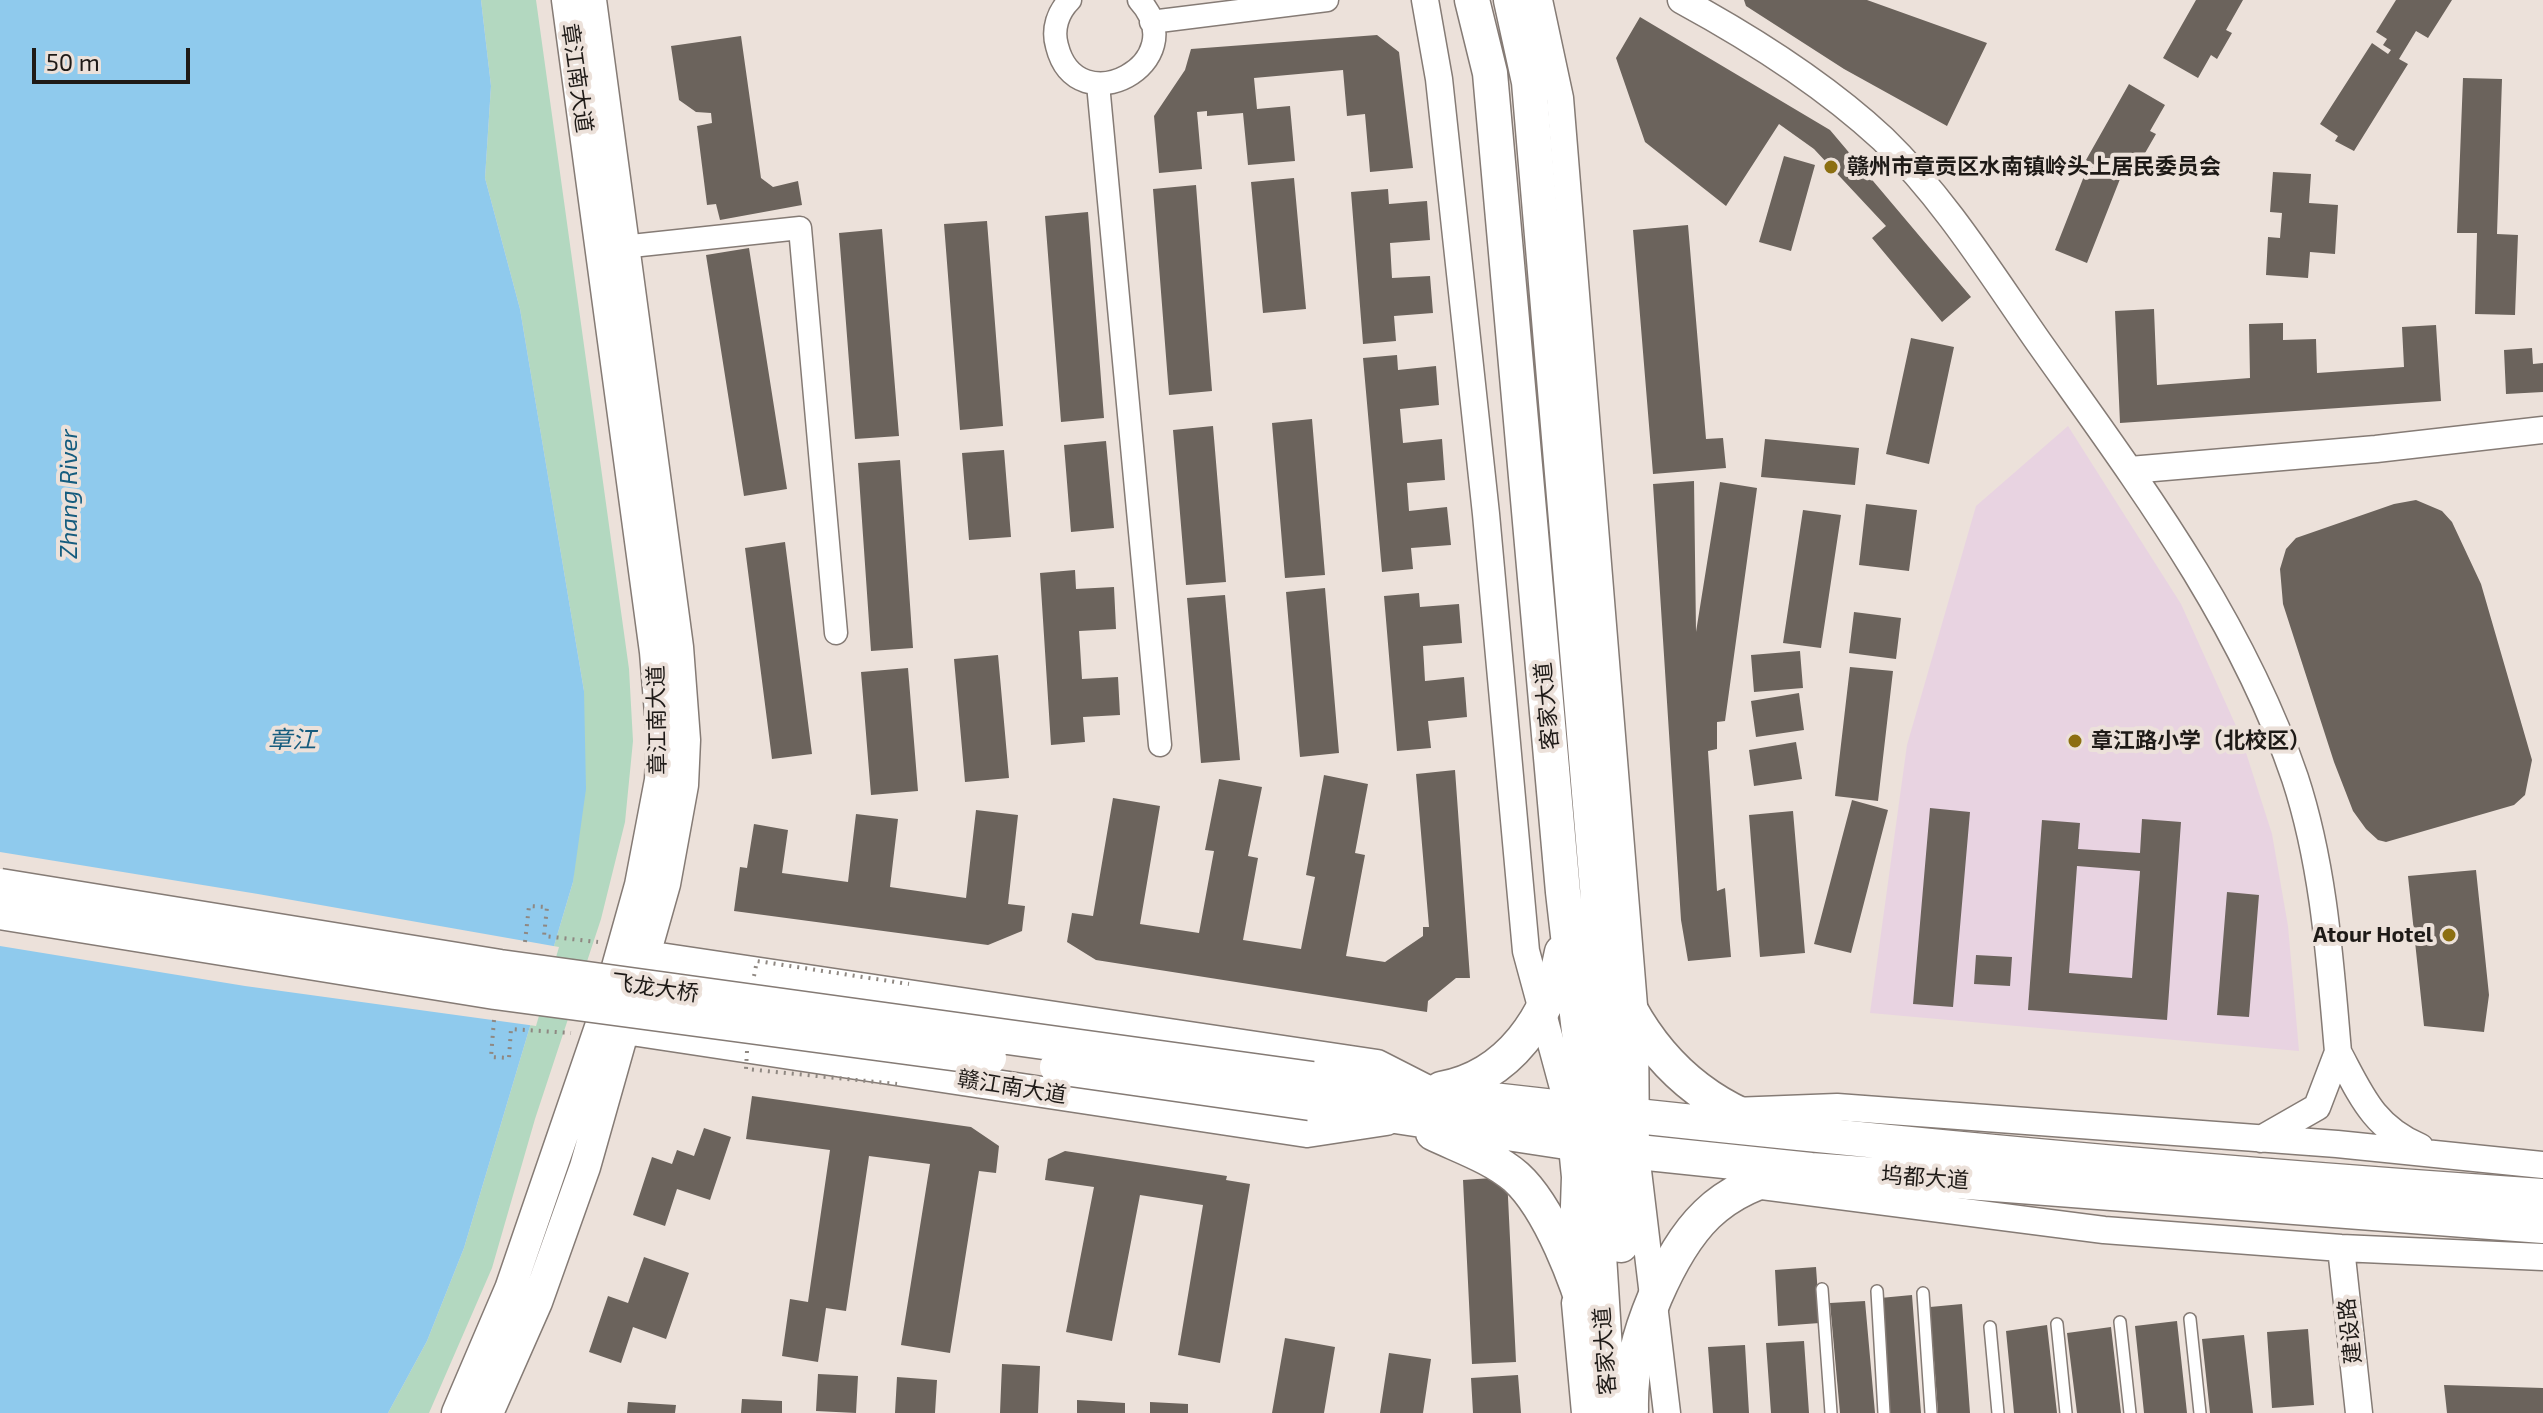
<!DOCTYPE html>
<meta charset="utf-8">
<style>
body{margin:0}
#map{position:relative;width:2543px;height:1413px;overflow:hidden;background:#ece1da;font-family:"Exo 2",sans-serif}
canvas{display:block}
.scale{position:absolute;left:32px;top:48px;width:158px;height:36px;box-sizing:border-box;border:4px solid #1e1a17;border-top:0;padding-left:10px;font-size:24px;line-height:28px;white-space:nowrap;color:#1e1a17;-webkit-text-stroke:6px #ece1da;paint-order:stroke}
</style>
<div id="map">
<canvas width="2543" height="1413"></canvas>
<div class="scale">50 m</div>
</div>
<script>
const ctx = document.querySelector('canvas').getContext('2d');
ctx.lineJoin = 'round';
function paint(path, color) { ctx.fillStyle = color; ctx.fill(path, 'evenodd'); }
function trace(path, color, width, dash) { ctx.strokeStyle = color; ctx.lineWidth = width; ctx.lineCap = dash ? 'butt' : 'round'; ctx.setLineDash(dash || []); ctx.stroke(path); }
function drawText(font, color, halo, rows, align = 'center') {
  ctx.font = font + ' "Exo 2","Noto Sans SC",sans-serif'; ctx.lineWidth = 8; ctx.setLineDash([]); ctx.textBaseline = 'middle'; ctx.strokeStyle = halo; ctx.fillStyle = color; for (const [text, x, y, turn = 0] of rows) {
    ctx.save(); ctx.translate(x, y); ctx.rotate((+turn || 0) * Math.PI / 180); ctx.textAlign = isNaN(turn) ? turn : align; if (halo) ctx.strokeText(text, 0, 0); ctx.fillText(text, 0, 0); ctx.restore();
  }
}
paint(new Path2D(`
 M2068,426L2181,604L2241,737L2272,834L2288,926L2299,1051L1870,1013L1907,745L1976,506Z`), '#e8d3e1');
paint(new Path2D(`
 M481,0H536L629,669L633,741L625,822L601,919L535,1119L492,1268L429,1413H388L427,1341L464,1248L573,882L584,691L520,309L485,178L491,86Z`), '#b3d8c0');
paint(new Path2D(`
 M0,0H481L491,86L485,178L520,309L584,691L586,789L573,882L464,1248L427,1341L388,1413H0Z`), '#8fcaed');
paint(new Path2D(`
 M0,852L258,894L559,947L536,1026L245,986L0,946Z`), '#ece1da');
paint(new Path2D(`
 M1744,0H1867L1987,43L1947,126L1844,69L1746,6Z
 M2196,0H2243L2226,30L2232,33L2217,59L2211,55L2198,78L2163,58Z
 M2396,0H2452L2428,38L2416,31L2399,59L2408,64L2354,151L2335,141L2338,136L2320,124L2372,43L2388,54L2391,50L2383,45L2387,39L2376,32Z
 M1640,17L1830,130L1971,297L1942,322L1872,238L1886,226L1814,149L1779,124L1726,206L1645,142L1616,58Z
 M1377,35L1399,52L1413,168L1370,172L1365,114L1347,116L1343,70L1254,78L1257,109L1290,106L1295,161L1248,165L1243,113L1207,116V111L1197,112L1202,169L1159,173L1154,116L1185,70L1191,49Z
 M741,36L761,178L773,187L798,181L802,205L720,220L716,204L707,205L697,126L712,123L711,113L696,112L679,100L671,46Z
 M2463,78L2502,79L2497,234L2518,235L2515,315L2475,314L2477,233H2457Z
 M2129,84L2165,105L2150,131L2156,134L2141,160L2134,157L2121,180L2086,160Z
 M1784,156L1815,165L1791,251L1759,242Z
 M2088,166L2120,179L2087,263L2055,250Z
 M2273,172L2311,174L2309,203L2338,205L2335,254L2310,252L2308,278L2266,275L2268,237L2280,238L2282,213L2270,212Z
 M1294,178L1306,309L1263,313L1251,182Z
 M1196,185L1212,391L1169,395L1153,189Z
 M1388,189L1389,204L1427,201L1430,240L1390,243L1392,278L1430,276L1433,313L1394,316L1396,341L1363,344L1351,192Z
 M1088,212L1104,418L1061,422L1045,216Z
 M987,221L1003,426L960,430L944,224Z
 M1688,225L1706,439L1723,438L1726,468L1653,474L1633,230Z
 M882,229L899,436L855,439L839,233Z
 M749,248L787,489L744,496L706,255Z
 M2154,309L2157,385L2250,378L2249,324L2283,323V340L2316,339L2317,373L2404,367L2402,327L2436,325L2441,401L2120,423L2115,311Z
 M1911,338L1954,347L1929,464L1886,454Z
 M2532,348L2533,364L2543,363V392L2506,394L2504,350Z
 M1397,355L1398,370L1436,366L1439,405L1400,409L1403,443L1442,439L1445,480L1407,483L1409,511L1447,507L1451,545L1411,548L1413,569L1382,572L1363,358Z
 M1312,419L1325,575L1285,578L1272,423Z
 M1213,426L1226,582L1186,585L1173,430Z
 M1765,439L1859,448L1855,485L1761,477Z
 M1106,441L1114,528L1071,532L1064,445Z
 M1004,450L1011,537L969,540L962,453Z
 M900,460L913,648L871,651L858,463Z
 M1694,481L1696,632L1720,482L1757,488L1725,721L1717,722V749L1708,751L1717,891L1725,888L1731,957L1688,961L1681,920L1653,484Z
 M2416,500L2442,511L2452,522L2481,584L2532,760L2525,795L2514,805L2386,842L2378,840L2366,829L2353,811L2334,762L2283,604L2280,569L2286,549L2296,538L2394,504Z
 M1866,504L1917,510L1909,571L1859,565Z
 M1803,510L1841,515L1821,648L1783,643Z
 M785,542L812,754L772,759L745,548Z
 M1075,570L1076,589L1114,587L1116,629L1079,631L1082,679L1118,677L1120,715L1083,717L1085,742L1051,745L1040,573Z
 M1325,588L1339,753L1300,757L1286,592Z
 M1419,593L1420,607L1459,604L1462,643L1423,646L1425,681L1464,677L1467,717L1428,721L1431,748L1397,751L1384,596Z
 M1225,595L1240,760L1201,763L1187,598Z
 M1854,612L1901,618L1896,659L1849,653Z
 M1800,651L1803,688L1754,692L1751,655Z
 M998,655L1009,778L965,782L954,659Z
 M1850,667L1893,671L1878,801L1835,796Z
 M908,668L918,791L871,795L861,672Z
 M1799,693L1804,730L1756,737L1751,701Z
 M1796,742L1802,779L1754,786L1749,750Z
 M1455,770L1470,978H1456L1428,1001L1427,1012L1096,960L1067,942L1072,913L1093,916L1113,798L1160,806L1140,924L1199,933L1214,851L1205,850L1219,779L1262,787L1248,856L1258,858L1243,940L1301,949L1315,877L1306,875L1324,775L1368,784L1355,853L1365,855L1346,956L1385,962L1423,936V927H1429L1416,774Z
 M1852,800L1888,810L1851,953L1814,944Z
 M1930,808L1970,812L1953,1007L1913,1004Z
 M976,810L1018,815L1008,904L1025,906L1022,931L988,945L734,911L740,867L747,868L754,824L788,830L782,873L848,882L856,814L898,819L890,887L966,898Z
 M1793,811L1805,953L1760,957L1749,815Z
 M2142,819L2181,822L2167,1020L2028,1010L2042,820L2080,823L2078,849L2140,853ZM2077,866L2140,871L2132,978L2069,973Z
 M2476,870L2489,995L2484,1032L2424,1026L2408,876Z
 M2227,892L2259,895L2249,1017L2217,1015Z
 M1976,955L2012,957L2010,986L1974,984Z
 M752,1096L971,1127L999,1146L996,1173L979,1171L950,1353L901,1345L930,1164L869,1156L846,1311L826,1308L818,1362L782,1356L790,1299L808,1302L830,1150L746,1139Z
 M704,1128L731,1137L710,1200L677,1189L665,1226L633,1215L652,1157L672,1164L677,1150L694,1156Z
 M1065,1151L1227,1176L1226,1180L1250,1184L1220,1363L1178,1355L1203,1205L1140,1195L1112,1341L1066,1332L1094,1187L1045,1180L1048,1159Z
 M1507,1177L1516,1362L1472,1364L1463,1180Z
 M644,1257L689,1273L666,1339L633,1327L621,1363L589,1352L608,1296L628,1303Z
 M1816,1267L1820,1323L1778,1326L1775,1270Z
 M1912,1295L1921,1413H1889L1880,1298Z
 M1865,1301L1875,1413H1840L1830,1303Z
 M1962,1304L1970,1413H1938L1930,1307Z
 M2177,1321L2187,1413H2144L2135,1326Z
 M2047,1325L2057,1413H2014L2006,1331Z
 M2111,1327L2121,1413H2077L2067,1333Z
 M2308,1329L2314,1405L2272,1408L2267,1332Z
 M2244,1335L2253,1413H2210L2202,1339Z
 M1285,1338L1335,1347L1324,1413H1272Z
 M1804,1341L1809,1413H1771L1766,1343Z
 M1745,1345L1749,1413H1713L1708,1347Z
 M1389,1353L1431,1359L1423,1413H1380Z
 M1002,1364L1040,1366L1038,1413H1000Z
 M818,1374L858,1376L856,1413L816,1411Z
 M1518,1375L1521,1413H1473L1471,1378Z
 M897,1377L937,1380L935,1413H895Z
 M2444,1385L2543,1388V1413H2447Z
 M742,1399L782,1401V1413H741Z
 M1077,1400L1125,1403V1413H1077Z
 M628,1402L676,1405L675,1413H627Z
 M1150,1402L1188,1404V1413H1150Z`), '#6b635c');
const service = new Path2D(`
 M1822,1289L1831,1413
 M1877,1291L1884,1413
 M1923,1293L1931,1413
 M2190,1319L2200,1413
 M2120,1322L2130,1413
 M2057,1324L2066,1413
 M1990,1327L1998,1413`);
const minor = new Path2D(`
 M1070,0C1058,12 1052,29 1057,46C1077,126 1196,62 1139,0
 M1151,22L1327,0
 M1098,84L1160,745
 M622,247L800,228L836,633`);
const tertiary = new Path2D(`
 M1425,0L1439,79L1486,514L1526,951L1568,1106L1575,1177L1572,1264
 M1539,0L1560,98L1635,1018L1636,1154L1667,1413
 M1681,0C1749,37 1826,86 1883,139C1945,199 1991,274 2040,344C2137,481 2240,617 2295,778C2324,866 2330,961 2338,1052
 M2130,470L2376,449L2543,430
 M1733,1111L1837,1107L2337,1144L2543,1165
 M2261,1139L2317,1107L2338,1052C2361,1095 2373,1127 2420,1147
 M1762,1186L2104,1230L2341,1248L2543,1257
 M2341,1248L2359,1413
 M1575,1303L1585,1413`);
const secondary = new Path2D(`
 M646,956L1377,1065L1426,1090
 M625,1029L1307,1132L1386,1120
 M457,1413L510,1289L601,1024L640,885L660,780L662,738L655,652L567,0
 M488,1413L537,1302L585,1167L665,884L683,785L685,740L678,647L591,0`);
const primary = new Path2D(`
 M1472,0L1490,73L1563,892L1592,1145L1609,1413
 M1511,0L1529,82L1616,1112L1621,1245
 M1612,970C1639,1040 1685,1093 1755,1121
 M1312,1079C1721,1128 2132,1169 2543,1196
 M1441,1089C1509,1077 1550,1016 1562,952
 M1310,1103L1619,1150L1811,1170L2543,1226
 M1433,1133C1460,1146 1493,1157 1516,1177C1550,1208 1578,1282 1590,1327
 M1631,1410C1630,1369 1639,1335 1655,1297C1685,1228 1717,1187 1795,1172`);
trace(service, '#857b75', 14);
trace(minor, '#857b75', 25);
trace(tertiary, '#857b75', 29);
trace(secondary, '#857b75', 33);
trace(primary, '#857b75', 37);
trace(new Path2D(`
 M525,942L529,906L547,907L544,936L598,942
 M494,1020L491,1057L509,1058L511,1029L571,1033`), '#8f8882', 4, [2, 6]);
trace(service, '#fff', 11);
trace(minor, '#fff', 22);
trace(tertiary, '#fff', 26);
trace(secondary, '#fff', 30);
trace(primary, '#fff', 34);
const primaryBridge = new Path2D(`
 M0,886L500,967L1312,1079
 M0,912L495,992L989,1058
 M1057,1067L1310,1103`);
trace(primaryBridge, '#857b75', 37, []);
trace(new Path2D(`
 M754,976L757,961L909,984
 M747,1051L746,1069L897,1084`), '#8f8882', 4, [2, 6]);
trace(primaryBridge, '#fff', 34);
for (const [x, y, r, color] of [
 [1831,167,8,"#8c6f11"],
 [2075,741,8,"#8c6f11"],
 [2449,935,8,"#8c6f11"]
]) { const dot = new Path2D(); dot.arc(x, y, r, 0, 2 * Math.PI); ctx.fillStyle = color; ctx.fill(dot); trace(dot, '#ece1da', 3); }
drawText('22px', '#1e1a17', '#ece1da', [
 ["章江南大道",577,78,82],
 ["客家大道",1547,706,-95],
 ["章江南大道",657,720,-91],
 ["飞龙大桥",655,988,8],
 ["赣江南大道",1012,1087,9],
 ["坞都大道",1925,1178,4],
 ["建设路",2350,1331,-96],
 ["客家大道",1605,1351,-94]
]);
drawText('bold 22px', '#1e1a17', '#ece1da', [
 ["赣州市章贡区水南镇岭头上居民委员会",1847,167],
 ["章江路小学（北校区）",2091,741],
 ["Atour Hotel",2433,935,"right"]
], 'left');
drawText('italic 24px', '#155c7e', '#ece1da', [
 ["Zhang River",69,494,-90],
 ["章江",292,740]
]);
</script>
